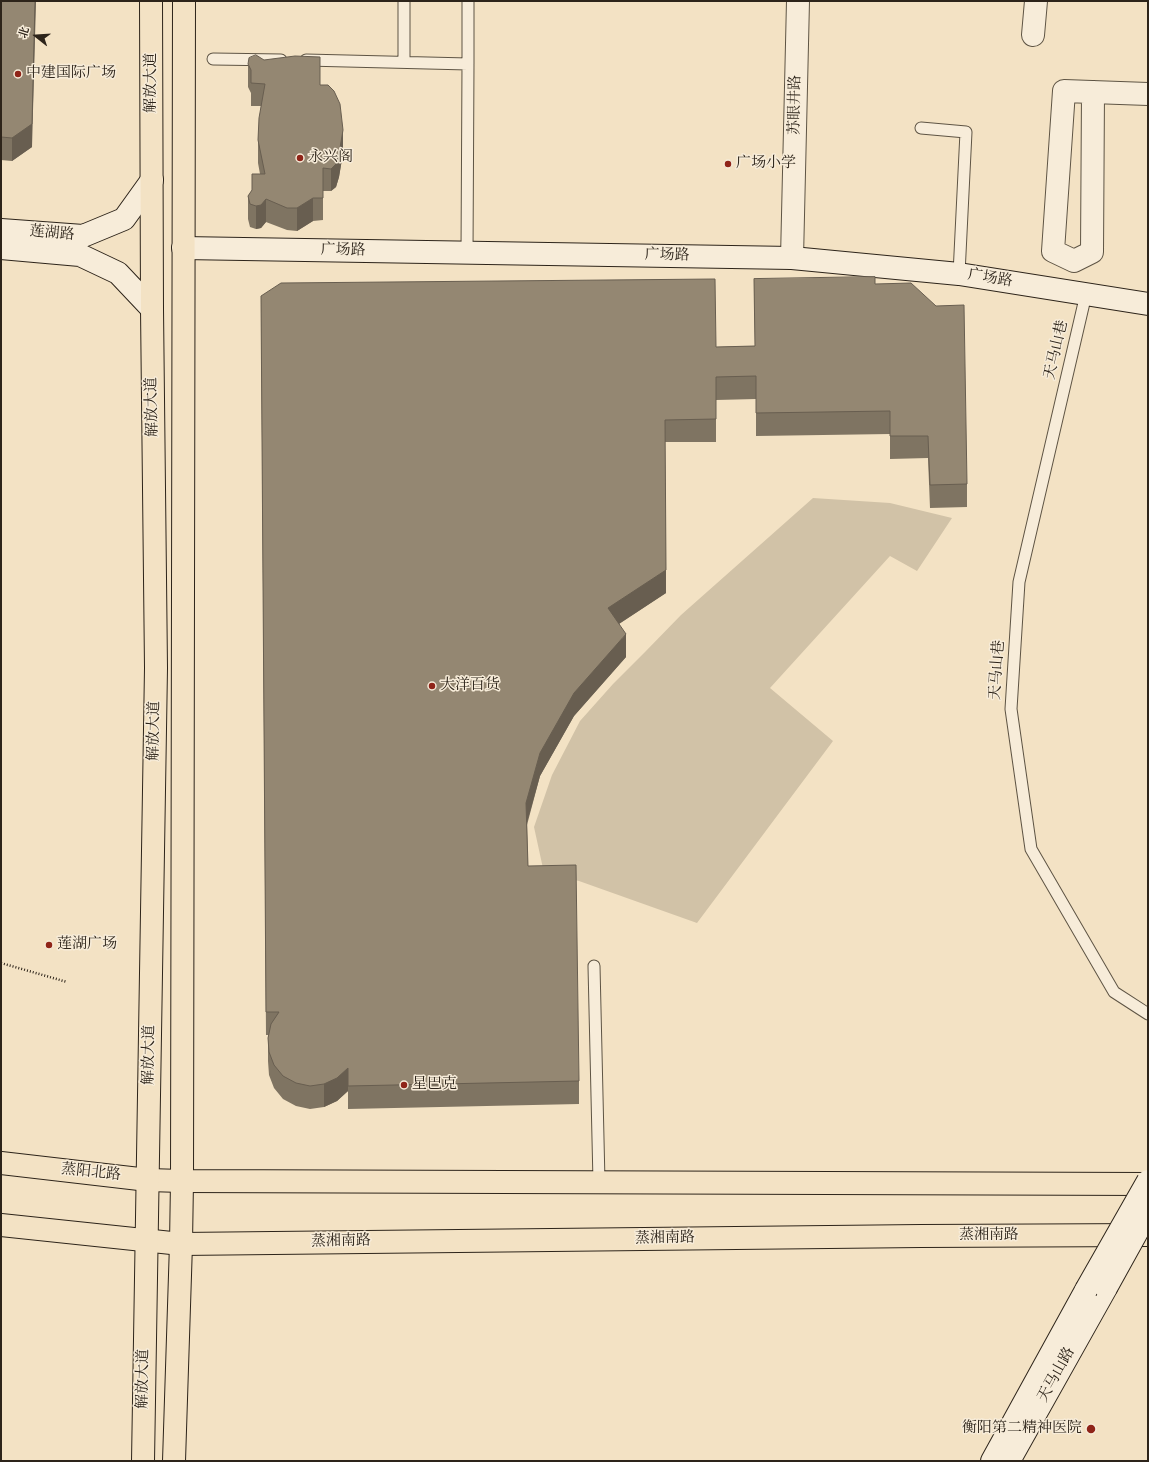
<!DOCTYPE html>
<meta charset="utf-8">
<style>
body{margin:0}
#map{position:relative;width:1149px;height:1462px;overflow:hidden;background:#f3e2c4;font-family:"IM FELL DW Pica","Noto Serif SC",serif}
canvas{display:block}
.frame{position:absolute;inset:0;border:2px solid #2d241a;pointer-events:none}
.north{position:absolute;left:16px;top:16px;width:40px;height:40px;-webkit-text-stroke:3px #f7ecd9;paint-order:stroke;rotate:287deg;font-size:11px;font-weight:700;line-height:16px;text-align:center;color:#2d241a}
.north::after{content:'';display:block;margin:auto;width:14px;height:18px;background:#2d241a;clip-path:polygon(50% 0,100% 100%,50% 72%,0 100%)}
</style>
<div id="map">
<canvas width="1149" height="1462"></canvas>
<div class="frame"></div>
<div class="north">北</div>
</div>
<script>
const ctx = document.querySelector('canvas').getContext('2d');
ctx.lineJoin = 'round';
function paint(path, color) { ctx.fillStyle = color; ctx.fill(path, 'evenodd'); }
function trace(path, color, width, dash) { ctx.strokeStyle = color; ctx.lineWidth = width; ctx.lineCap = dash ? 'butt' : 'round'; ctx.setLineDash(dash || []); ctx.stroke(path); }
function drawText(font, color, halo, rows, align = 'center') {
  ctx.font = font + ' "IM FELL DW Pica","Noto Serif SC",serif'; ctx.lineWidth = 3; ctx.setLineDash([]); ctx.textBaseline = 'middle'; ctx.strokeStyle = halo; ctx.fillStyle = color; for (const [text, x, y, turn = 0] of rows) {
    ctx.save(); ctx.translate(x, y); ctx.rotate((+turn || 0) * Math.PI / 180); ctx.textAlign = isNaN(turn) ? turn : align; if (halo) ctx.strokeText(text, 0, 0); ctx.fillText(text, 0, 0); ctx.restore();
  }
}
paint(new Path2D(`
 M813,498L890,503L952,518L917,571L890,556L770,688L833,741L697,923L579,881L544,873L534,827L552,775L580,721L613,684L645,652L681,615Z`), '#d1c2a7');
const lane = new Path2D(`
 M213,59L281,60
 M306,60L468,64V1
 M404,61V1
 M921,128L966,132L959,274
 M467,253L468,64
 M1086,294L1019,582L1011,709L1031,849L1114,992L1148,1014
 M594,966L599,1182`);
const street = new Path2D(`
 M1033,35L1036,1
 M1093,92L1092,252L1074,261L1053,251L1064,91L1148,94
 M792,258L798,1`);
const secondary = new Path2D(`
 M1,230L83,236L124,219L152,180
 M1,248L80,255L118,273L152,309
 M183,248L792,258L959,274L1148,304
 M992,1461L1086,1290
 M1009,1461L1106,1288`);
const primary = new Path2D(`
 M1,1163L148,1180L182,1181L1148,1184
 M1,1225L181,1244L921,1236L1148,1235`);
const highway = new Path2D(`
 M143,1461L156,668L152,309L151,1
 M174,1461L181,1244L182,1181L184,1`);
trace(lane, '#5e5444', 13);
trace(street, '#5e5444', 24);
trace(secondary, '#2d241a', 24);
trace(primary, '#2d241a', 24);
trace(highway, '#2d241a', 24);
trace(new Path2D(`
 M1,963L67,982`), '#2d241a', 2.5, [1, 2]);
trace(lane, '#f7ecd9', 11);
trace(street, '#f7ecd9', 22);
trace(secondary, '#f7ecd9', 22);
trace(primary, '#f3e2c4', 22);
trace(highway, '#f3e2c4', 22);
const secondaryBridge = new Path2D(`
 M1106,1288L1148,1212
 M1086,1290L1148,1181`);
trace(secondaryBridge, '#2d241a', 24, []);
trace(secondaryBridge, '#f7ecd9', 22);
paint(new Path2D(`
 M1,1L32,147L12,161L1,160Z
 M264,60L320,85L343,153L339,177L336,187L331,191H323V220L313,221L297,231L287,230L266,222L261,228L256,229L250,227L248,219V196L252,191L260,174L258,163V140L261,106H251V93L248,87V64Z
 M754,279L875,284L967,484V507L930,508L928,458L890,459V434L756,436V399L716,400V442H665L666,593L619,624L626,657L574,716L540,776L527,825L528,866L579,1081V1104L348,1109V1091L337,1101L324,1107L310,1109L296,1106L283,1099L274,1088L269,1075L268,1061V1035H266L261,296L716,347L755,346Z`), '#7f7462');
paint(new Path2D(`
 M35,1H36L32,147L12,161V138Z
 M343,130V153L339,177L336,187L331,191V169Z
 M313,198V221L297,231V208Z
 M266,199V222L261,228L256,229V206Z
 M666,570V593L608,631V608Z
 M626,634V657L574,716L540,776L526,826V803L540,753L574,693Z
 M348,1068V1091L337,1101L324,1107V1084Z`), '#685e50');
const building = new Path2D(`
 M1,1H35L32,124L12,138L1,137Z
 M256,55L264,60L295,56L320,57V85H328L334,91L340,104L343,130L339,154L336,164L331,169L323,168V198H313L297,208H287L266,199L261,205L256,206L250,204L248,196L252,190V174H265L258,140L259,118L265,84L251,83V70L248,64L249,58Z
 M875,277V284L911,283L936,306L964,305L967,484L930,485L928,436H890V411L756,413V376L716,377V419L665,420L666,570L608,608L626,634L574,693L540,753L526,803L528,866L576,865L579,1081L348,1086V1068L337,1078L324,1084L310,1086L296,1083L283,1076L274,1065L269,1052L268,1038L271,1024L279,1012H266L261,296L281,283L715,279L716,347L755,346L754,279Z`);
paint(building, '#948772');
trace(building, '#685e50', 1);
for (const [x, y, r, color] of [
 [18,74,4,"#8f2418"],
 [300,158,4,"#8f2418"],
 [728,164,4,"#8f2418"],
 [432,686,4,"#8f2418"],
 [49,945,4,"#8f2418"],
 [404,1085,4,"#8f2418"],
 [1091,1429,5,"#8f2418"]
]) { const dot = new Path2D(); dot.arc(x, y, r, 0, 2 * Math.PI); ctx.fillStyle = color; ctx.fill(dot); trace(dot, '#f7ecd9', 1.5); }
drawText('15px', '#2d241a', '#f7ecd9', [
 ["中建国际广场",26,74],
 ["永兴阁",308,158],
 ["广场小学",736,164],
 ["大洋百货",440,686],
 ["莲湖广场",57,945],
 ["星巴克",412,1085],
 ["衡阳第二精神医院",1082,1429,"right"]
], 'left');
drawText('15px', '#2d241a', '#f7ecd9', [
 ["解放大道",152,83,-90],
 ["苏眼井路",796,105,-89],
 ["莲湖路",52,234,5],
 ["广场路",343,251,1],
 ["广场路",667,256,1],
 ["广场路",990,279,9],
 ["天马山巷",1057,350,-77],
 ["解放大道",153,407,-91],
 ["天马山巷",998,670,-86],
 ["解放大道",155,731,-89],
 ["解放大道",150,1055,-89],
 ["蒸阳北路",91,1173,6],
 ["蒸湘南路",989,1236],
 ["蒸湘南路",665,1239,-1],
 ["蒸湘南路",341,1242,-1],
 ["天马山路",1057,1375,-61],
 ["解放大道",144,1379,-89]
]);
</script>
